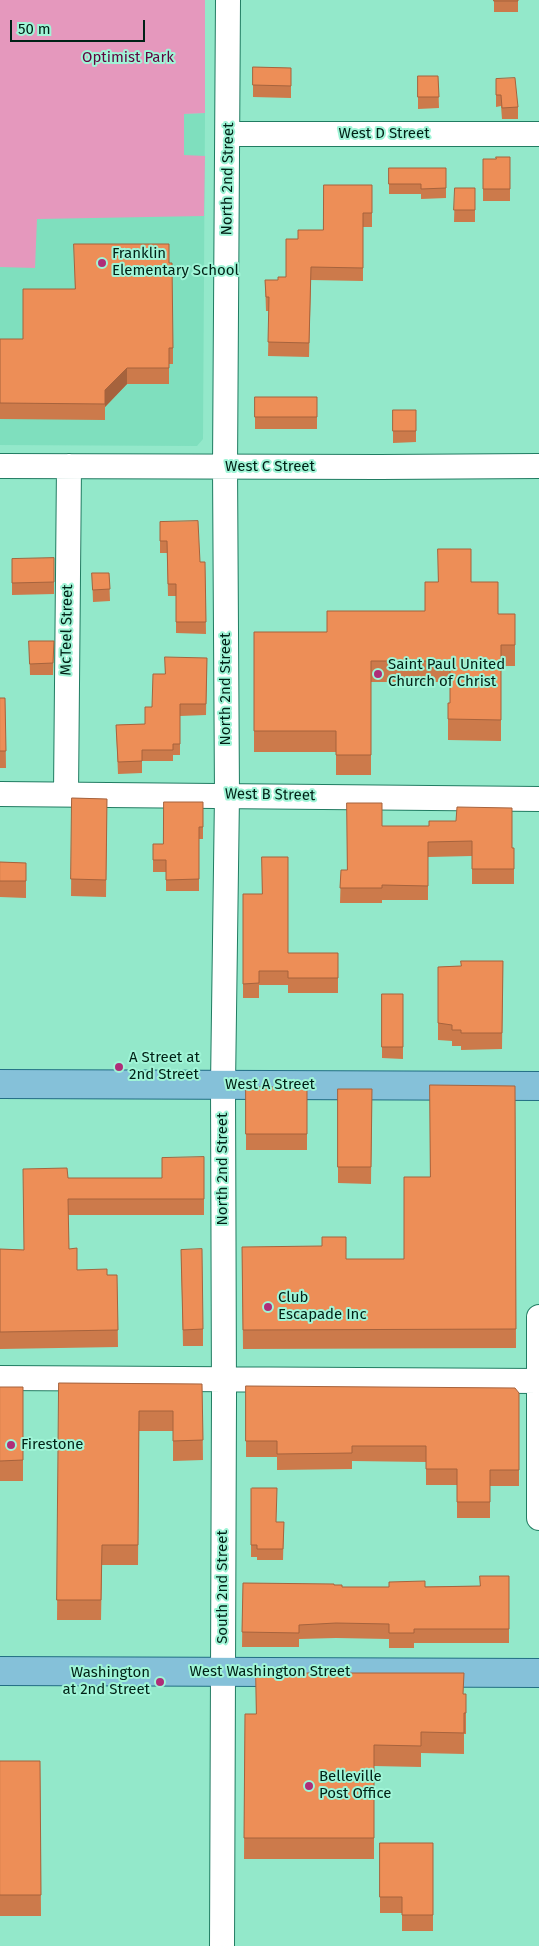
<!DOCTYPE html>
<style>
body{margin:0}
#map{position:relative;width:539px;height:1946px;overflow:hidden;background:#93e8ca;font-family:"Fira Sans",sans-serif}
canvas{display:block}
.scale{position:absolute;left:10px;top:20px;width:135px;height:22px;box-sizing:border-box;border:2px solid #002116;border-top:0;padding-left:6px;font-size:15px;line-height:18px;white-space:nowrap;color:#002116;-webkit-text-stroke:4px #a0f5d7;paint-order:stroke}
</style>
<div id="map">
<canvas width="539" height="1946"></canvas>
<div class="scale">50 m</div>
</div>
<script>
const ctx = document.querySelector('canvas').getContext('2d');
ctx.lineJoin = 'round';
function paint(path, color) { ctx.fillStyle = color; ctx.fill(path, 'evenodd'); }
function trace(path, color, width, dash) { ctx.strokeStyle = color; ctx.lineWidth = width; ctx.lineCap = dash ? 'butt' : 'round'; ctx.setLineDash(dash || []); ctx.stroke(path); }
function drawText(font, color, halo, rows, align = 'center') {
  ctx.font = font + ' "Fira Sans",sans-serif'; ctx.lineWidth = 4; ctx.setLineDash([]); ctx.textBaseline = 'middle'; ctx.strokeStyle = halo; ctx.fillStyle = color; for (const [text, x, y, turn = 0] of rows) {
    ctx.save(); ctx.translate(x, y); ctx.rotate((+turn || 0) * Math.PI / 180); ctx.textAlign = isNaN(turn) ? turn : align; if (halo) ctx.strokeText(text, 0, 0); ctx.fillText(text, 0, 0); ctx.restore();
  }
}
paint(new Path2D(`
 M205,113L203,439L197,446L0,445V144L102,117Z`), '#7fdfbe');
paint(new Path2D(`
 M0,0H205V113L184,114V155L205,156L204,216L37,219L35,268L0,267Z`), '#e598bd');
const minor = new Path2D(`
 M228,134H539
 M0,466L380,467L539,466
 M66,793L69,466
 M0,794L539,799
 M539,1317V1518
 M0,1378L539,1381
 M222,1946L224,1397L223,1085L227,795L225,467L228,0`);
const major = new Path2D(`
 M0,1084L539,1086
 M0,1671L539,1673`);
trace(minor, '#217c62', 26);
trace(major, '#226e84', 30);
trace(minor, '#fff', 24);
trace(major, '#85c1d9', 28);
paint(new Path2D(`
 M494,0H518V12H494Z
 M253,67L291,68V98L253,97Z
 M418,76H438L439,108L418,109Z
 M496,79L518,107V119H502L501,106L496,107Z
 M510,157V201H483V159H496Z
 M389,168H446V198L421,199V194H389Z
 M372,185V227H363V281L311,280L309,357L268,356L269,311H266L265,280H278L286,277L298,239L323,230Z
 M455,188H475V222H454Z
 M169,263L173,348V364H169V384H127L105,407V420L0,419V339H23L74,289Z
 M255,397H317V429H255Z
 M393,410H416V442L393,443Z
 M160,522L200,562H205L206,634L176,633V596H168L167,553H160Z
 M54,558V594L12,595V559Z
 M92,573H109L110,601L93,602Z
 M471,582L498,614H515V666H501V741L448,740V703H450V682H371V775H336V752H254V632H327L425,611Z
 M29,641H54L53,675H30Z
 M207,658L206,715L180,716V755H173V761H142V773L118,774L116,725L145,724L165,674Z
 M0,698H5L6,768H0Z
 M72,798L107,799L106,897L71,896Z
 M203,802V839H199V891H166V872H153V844H163Z
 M382,826L514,848V884H472V856L428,857V900H382V903H340L341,870H347Z
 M0,862L26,863V898L0,897Z
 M243,894L288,953H338V993H288V985H259V998H243Z
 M503,961L502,1049L461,1050V1046H452V1041L438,1040V967L461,966Z
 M382,994H403V1059L382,1058Z
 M515,1086L516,1348L243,1349L242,1247L346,1259H404L430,1177Z
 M246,1087H307V1150H246Z
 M338,1089H372L371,1184L338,1183Z
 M204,1157V1215H68L69,1249L77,1270L107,1275H117L118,1347L0,1349V1249L24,1250L68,1178H162Z
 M181,1250L203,1329V1346H183Z
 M59,1383L202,1384L203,1460L173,1461V1431H139L138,1565H102L101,1620H57Z
 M246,1386L519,1393V1486H490V1518H457V1485H426V1462L352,1461V1469L277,1470V1457H246Z
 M0,1387H23V1481H0Z
 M251,1489L276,1522H284L283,1560H257V1557H251Z
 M509,1576V1643H414V1648H389V1639L336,1638L299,1639V1647H242L243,1583L334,1585L342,1587H389L480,1586Z
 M466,1694V1734H464V1754L421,1753V1767L374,1766V1859H244L245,1714H256Z
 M0,1761H40L41,1916H0Z
 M380,1843H433V1931H402V1913H380Z`), '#cc7a4b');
paint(new Path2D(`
 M127,368V384L105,407V390Z`), '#a6633d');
const building = new Path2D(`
 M494,0H518V1H494Z
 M253,67L291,68V86L253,85Z
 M418,76H438L439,97H418Z
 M515,78L518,107L502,108L501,95H496V79Z
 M496,157H510V189H483V159H496Z
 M389,168H446V188L421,189V184H389Z
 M324,185H372V213H363V268L311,267L309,343L268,342L269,297H266L265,280H278V277H286V239H298V230H323Z
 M455,188H475V210H454Z
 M74,244H169V263H172L173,348H169V368H127L105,390V404L0,403V339H23V289H75Z
 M255,397H317V417H255Z
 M393,410H416V431H393Z
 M198,521L200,562H205L206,622H176V584H168L167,541H160V522Z
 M438,549H471V582H498V614H515V645H501V720L448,719V703H450V661H371V755H336V731H254V632H327V611H425V582H438Z
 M54,558V582L12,583V559Z
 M92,573H109L110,589L93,590Z
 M29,641H54L53,663L30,664Z
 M165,657L207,658L206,704H180V744H173V750H142V761L118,762L116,725L145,724V707H152L153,674H165Z
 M0,698H5L6,751H0Z
 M72,798L107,799L106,880L71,879Z
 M164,802H203V827H199V879L166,880V860H153V844H163Z
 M347,803H382V826H429V821H456L457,807L512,808V848H514V869H472V841L428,842V886L382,885V888H340L341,870H347Z
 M262,857H288V953H338V978H288V971H259V983L243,984V894H262Z
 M0,862L26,863V881H0Z
 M461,961H503L502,1033H461V1030H452V1025L438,1023V967L461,966Z
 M382,994H403V1047H382Z
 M430,1085L515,1086L516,1329L243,1330L242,1247L322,1246V1237H346V1259H404V1177H430Z
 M246,1087H307V1134H246Z
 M338,1089H372L371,1167H338Z
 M204,1157V1199H68L69,1249L77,1248V1270L107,1269V1275H117L118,1330L0,1332V1249L24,1250L23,1169L67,1168L68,1178H162V1158Z
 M202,1249L203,1329L183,1330L181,1250Z
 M59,1383L202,1384L203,1440L173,1441V1411H139L138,1545H102L101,1600H57Z
 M246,1386L515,1388L519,1393V1470H490V1502H457V1469H426V1446H352V1453L277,1454V1441H246Z
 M0,1387H23V1460L0,1461Z
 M252,1488H277L276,1522H284L283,1549H257V1545H251V1489Z
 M480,1576H509V1629H414V1633H389V1624L336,1623L299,1625V1633L242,1632L243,1583L334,1584V1585H342V1587H389V1582L425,1581V1587L480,1586Z
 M256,1673H464L463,1694H466V1713H464V1733L421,1732V1746L374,1745V1838H244L245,1714H256Z
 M0,1761H40L41,1895H0Z
 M380,1843H433V1915H402V1897H380Z`);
paint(building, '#ed8e57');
trace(building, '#a6633d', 1);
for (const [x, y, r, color] of [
 [102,263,5,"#af2d78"],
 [378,674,5,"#af2d78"],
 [119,1067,5,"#af2d78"],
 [268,1307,5,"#af2d78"],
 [11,1445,5,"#af2d78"],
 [160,1682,5,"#af2d78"],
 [309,1786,5,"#af2d78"]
]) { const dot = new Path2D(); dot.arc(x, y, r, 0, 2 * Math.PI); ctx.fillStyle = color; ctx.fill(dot); trace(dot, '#a0f5d7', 2); }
drawText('15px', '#60033e', '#a0f5d7', [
 ["Optimist Park",128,58]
]);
drawText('15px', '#002116', '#a0f5d7', [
 ["West D Street",384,134],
 ["North 2nd Street",228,179,-89],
 ["West C Street",270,467],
 ["McTeel Street",67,630,-89],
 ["North 2nd Street",226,689,-90],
 ["West B Street",270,795,1],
 ["West A Street",270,1085],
 ["North 2nd Street",223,1169,-90],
 ["South 2nd Street",223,1587,-90],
 ["West Washington Street",270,1672]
]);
drawText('15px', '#002116', '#a0f5d7', [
 ["Franklin",112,254],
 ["Elementary School",112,271],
 ["Saint Paul United",388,665],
 ["Church of Christ",388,682],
 ["A Street at",129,1058],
 ["2nd Street",129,1075],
 ["Club",278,1298],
 ["Escapade Inc",278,1315],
 ["Firestone",21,1445],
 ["Washington",150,1673,"right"],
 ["at 2nd Street",150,1690,"right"],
 ["Belleville",319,1777],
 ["Post Office",319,1794]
], 'left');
</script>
